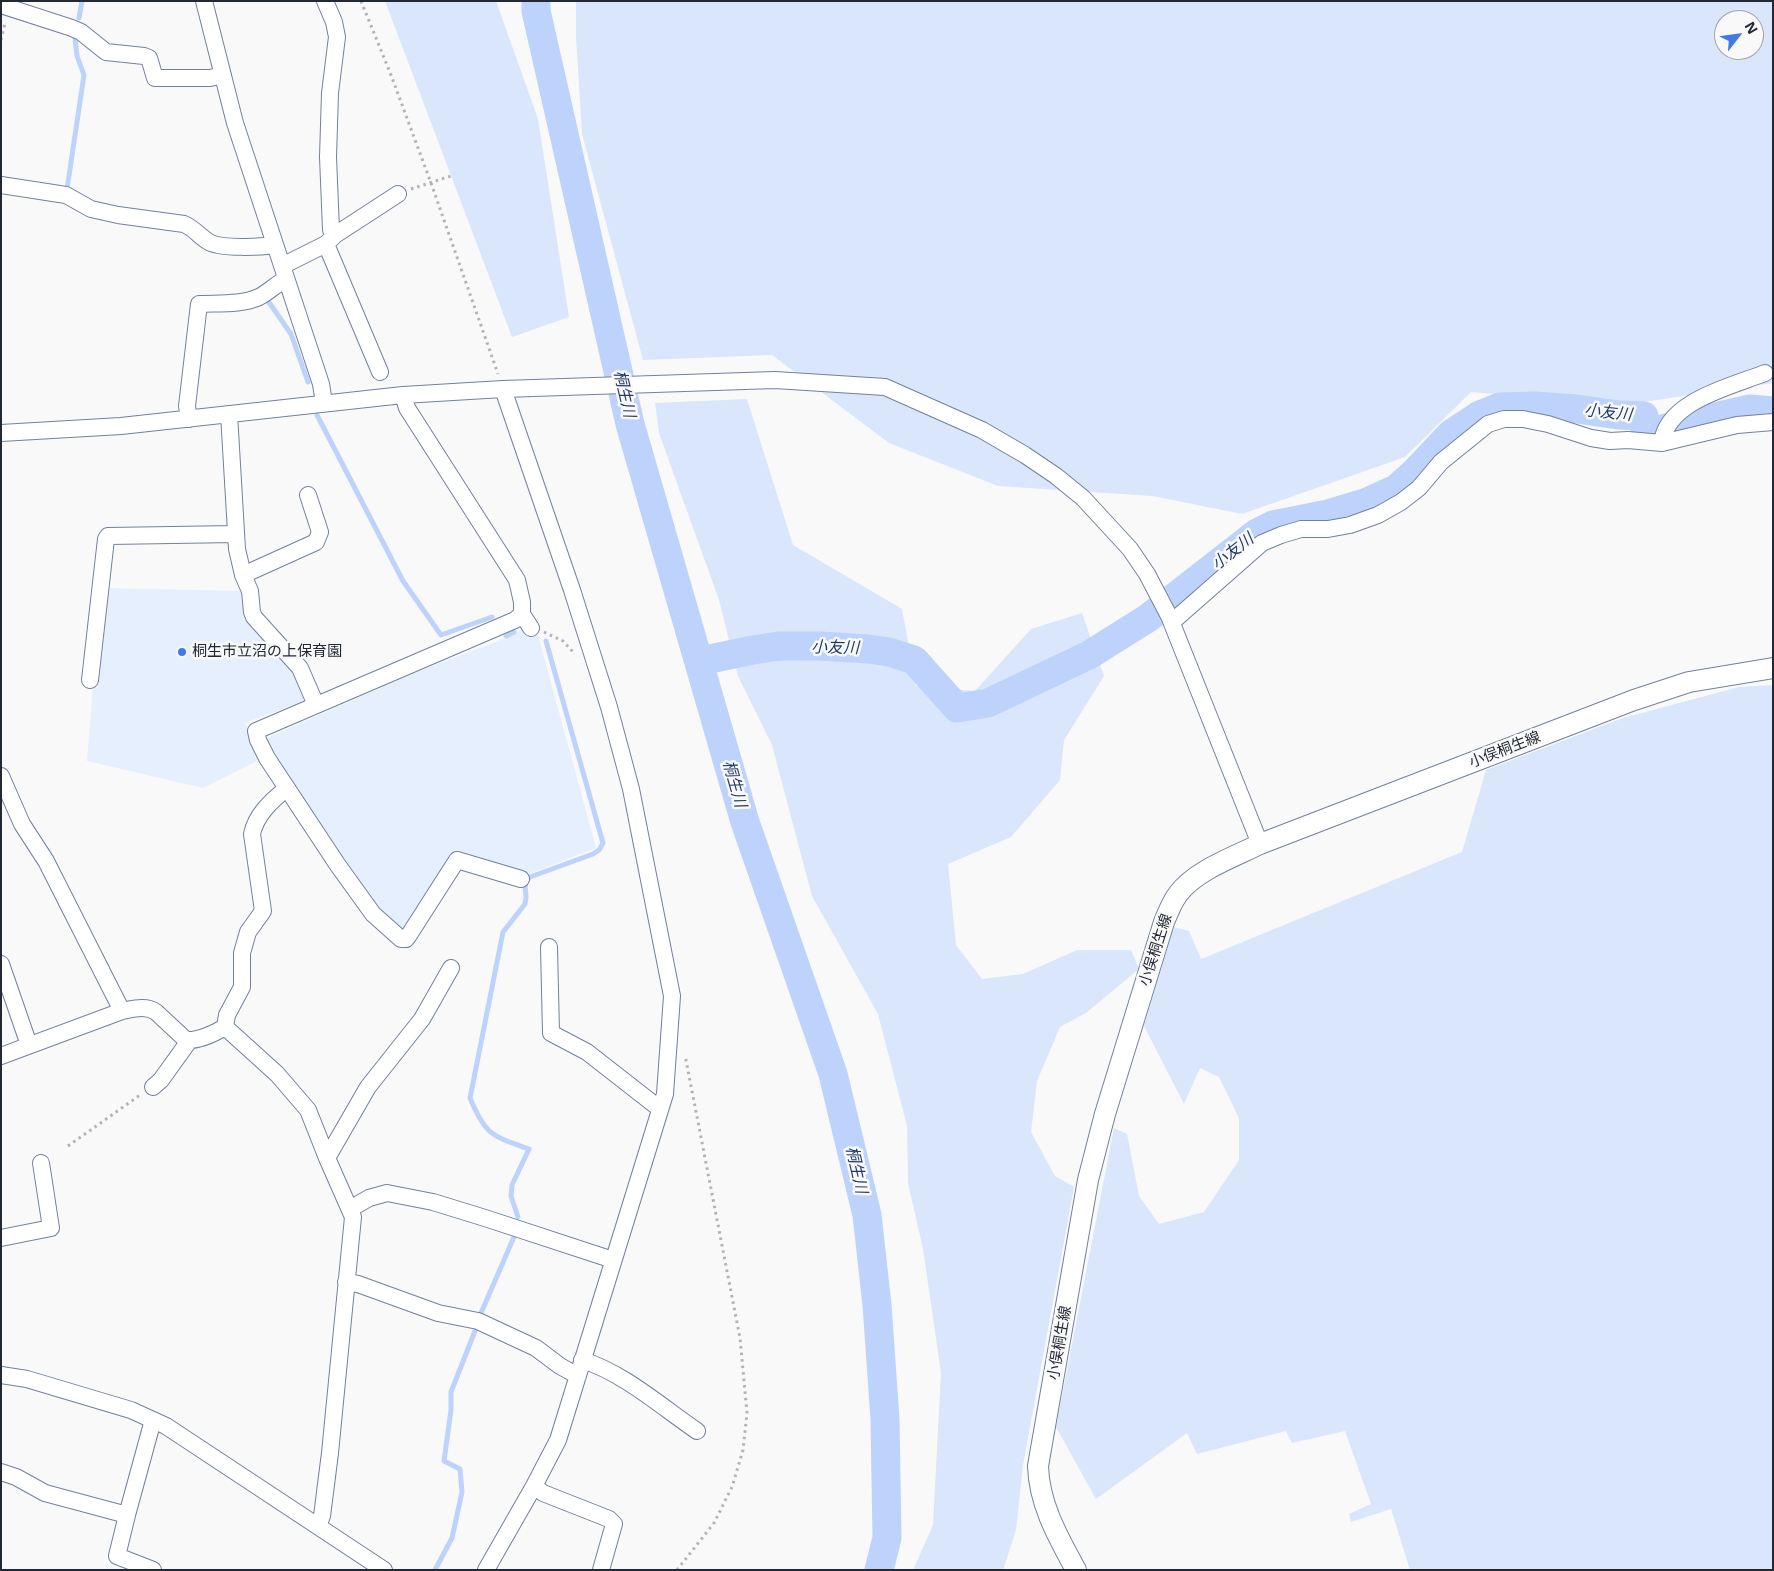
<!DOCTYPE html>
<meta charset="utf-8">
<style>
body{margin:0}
#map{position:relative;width:1774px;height:1571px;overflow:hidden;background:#f9f9f9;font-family:"Noto Sans",sans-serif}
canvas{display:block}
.frame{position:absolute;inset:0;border:2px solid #222834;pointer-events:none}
.north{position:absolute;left:1714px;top:10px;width:50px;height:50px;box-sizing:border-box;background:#f9f9f9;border:1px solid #a3a5aa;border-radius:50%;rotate:60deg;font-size:14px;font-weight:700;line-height:20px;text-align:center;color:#222834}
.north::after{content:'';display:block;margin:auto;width:18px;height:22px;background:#4378e9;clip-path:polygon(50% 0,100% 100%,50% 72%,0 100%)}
</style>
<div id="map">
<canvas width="1774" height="1571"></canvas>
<div class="frame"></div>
<div class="north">N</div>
</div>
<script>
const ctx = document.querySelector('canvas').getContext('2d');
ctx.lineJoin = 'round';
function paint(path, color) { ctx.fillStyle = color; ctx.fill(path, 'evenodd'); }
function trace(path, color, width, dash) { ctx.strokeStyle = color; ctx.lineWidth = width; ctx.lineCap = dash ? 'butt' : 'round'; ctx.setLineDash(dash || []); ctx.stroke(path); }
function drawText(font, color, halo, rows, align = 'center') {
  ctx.font = font + ' "Noto Sans","Noto Sans JP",sans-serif'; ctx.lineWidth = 5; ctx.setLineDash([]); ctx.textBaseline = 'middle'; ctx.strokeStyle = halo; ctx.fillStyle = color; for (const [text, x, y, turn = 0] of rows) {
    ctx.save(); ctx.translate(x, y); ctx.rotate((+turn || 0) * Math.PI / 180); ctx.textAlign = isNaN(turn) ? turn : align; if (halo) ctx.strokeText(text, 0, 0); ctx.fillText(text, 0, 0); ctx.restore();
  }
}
paint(new Path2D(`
 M103,588L242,591L298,674L308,699L245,723L261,759L203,788L87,761L92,697Z
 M524,628L538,635L596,848L523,876L456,855L406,931H399L378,913L291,789L267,741L269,737L414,673L506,638Z`), '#e6effe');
paint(new Path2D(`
 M385,1H496L538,119L569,317L512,337Z
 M576,1H1773V383L1622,405L1471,392L1405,457L1242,514L1153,496L998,486L889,443L772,355L643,360L582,134L576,37ZM1724,20H1754V50H1724Z
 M747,399L793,545L902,609L916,686L975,691L1031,629L1082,613L1104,676L1064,740L1060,780L1011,837L948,864L956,945L982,979L1023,974L1077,950H1131L1139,969L1086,1013L1060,1027L1037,1081L1031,1132L1055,1176L1074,1187L1023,1465L1016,1530L1003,1570H913L933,1525L941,1373L923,1249L908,1183L907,1126L878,1014L812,896L772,745L738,676L719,600L659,433L655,403Z
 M1773,685V1570H1410L1391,1509L1351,1522L1349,1514L1371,1504L1345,1431L1292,1443L1286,1431L1197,1454L1187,1433L1096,1499L1056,1427L1114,1128L1127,1134L1139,1196L1159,1224L1204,1212L1239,1160V1118L1219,1077L1200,1068L1184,1104L1144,1026L1174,927L1189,931L1201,959L1462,852L1486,770L1623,718L1739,687Z`), '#dae6fb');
trace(new Path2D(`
 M79,18L82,1
 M67,189L84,75L77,56L75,38
 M266,298L291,334L308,382
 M317,415L403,581L441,635L492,617
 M506,636L514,632
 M518,1217L511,1196L512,1185L529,1149C492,1136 486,1136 470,1098L503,932L525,904L526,897L525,884L530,877L593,854L599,850L603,843L546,641
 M481,1313L514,1237
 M435,1570L452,1538L462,1492L460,1469L444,1461L451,1410V1392L475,1331`), '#bdd3fb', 5);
trace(new Path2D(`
 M536,1V11L630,424L745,822L833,1074L867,1215L877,1305L885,1419L887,1538L879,1570
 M700,661L753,650L779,646H820L868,649L889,652L914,660L957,708L988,703L1089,655L1148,618L1257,533L1273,525L1328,514L1365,503L1396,489L1415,472L1451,434L1480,415L1500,407L1535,406L1577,409L1618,415L1644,416L1645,433L1750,409L1773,411`), '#bdd3fb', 29);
const minor = new Path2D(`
 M204,1L235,123L321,384L324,403
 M325,1L334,22L337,37L330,93L328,157L331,230L335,235
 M1,5L72,28L81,32L106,52L144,56L149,58L155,78H210L223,75
 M1,185L66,195L91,209L118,215L184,224C194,228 200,237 209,242C220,249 262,247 275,245
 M326,244L380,372
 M282,266L326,244L335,235L398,194
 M403,395L407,408L517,580L522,602V614L515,620L256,731L258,740L267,758L337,864L373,914L401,939H406L409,935L457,860L521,879
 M229,414L237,549L243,575L250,591L252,612L254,617L300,668L316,705
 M189,419L187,406L199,304C218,303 242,305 259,297C269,292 276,284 286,279
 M1,433L121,426L403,395L503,389L775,380L885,387L982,430L1025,455L1056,476L1083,498L1130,549L1147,574L1169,616L1260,844
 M1662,443C1666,401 1732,386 1765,373
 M243,575L316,542L320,532L308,495
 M522,614L531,628
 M1172,622L1262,543L1281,535L1301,529H1328L1350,525L1378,515L1401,502L1419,488L1441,462L1488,424L1504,419H1523L1548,424L1591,438L1610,441L1628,440L1662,443L1737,425L1773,422
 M90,680L106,539L108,536L236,534
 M1,776L22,824L46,861L122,1011
 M549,947L551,1033L587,1052L660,1109
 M1,964L29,1045
 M225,1027L277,1074L308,1110L327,1158L353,1217L330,1453L322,1516L318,1526
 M1,1056L122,1011C133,1009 146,1005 156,1012L186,1040C198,1041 215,1033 225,1027L227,1015L242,987V953L248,932L263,911L252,834C256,815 271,801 286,789
 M153,1087L161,1080L189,1041
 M327,1158L368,1087L422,1019L451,968
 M350,1209L369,1198L387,1193L433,1202L485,1218L613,1260
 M1,1238L51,1228L41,1163
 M346,1282L358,1284L438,1313L478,1321L536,1348L560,1366L578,1376
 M582,1360C622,1372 662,1407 697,1431
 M1,1375L27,1379L131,1410L166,1426L384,1570
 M1,1472L16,1477L45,1493L127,1515
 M534,1486L543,1493L609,1519L614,1524L601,1570
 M153,1570L117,1556L127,1515L153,1420
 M486,1570L534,1486L558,1440L665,1094L672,996L631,789L609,707L572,590L503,389`);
const major = new Path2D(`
 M1076,1570C1058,1537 1039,1504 1038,1466L1088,1180L1105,1114L1164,922C1168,912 1172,902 1178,894C1196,870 1234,857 1260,844L1634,700L1689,682L1773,668`);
trace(minor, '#72819c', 18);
trace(major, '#72819c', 22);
trace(new Path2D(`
 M361,1L391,75L431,183L498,374
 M1,40L5,23
 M411,189L451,176
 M544,632L563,641L575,654
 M68,1146L140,1095
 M677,1570L714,1523L732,1487L743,1450L747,1413L740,1338L685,1055`), '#b1b3b7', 3, [2.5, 4]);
trace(minor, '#fff', 16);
trace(major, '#fff', 20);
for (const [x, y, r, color] of [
 [182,652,5,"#4378e9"]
]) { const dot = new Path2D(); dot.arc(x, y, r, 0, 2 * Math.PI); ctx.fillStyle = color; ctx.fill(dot); trace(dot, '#f9f9f9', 2); }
drawText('15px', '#222834', '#f9f9f9', [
 ["桐生市立沼の上保育園",192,652]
], 'left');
drawText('15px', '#222834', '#f9f9f9', [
 ["小俣桐生線",1505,750,-21],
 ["小俣桐生線",1156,950,-72],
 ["小俣桐生線",1060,1343,-80]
]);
drawText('italic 16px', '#203869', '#f9f9f9', [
 ["桐生川",624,394,77],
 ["小友川",1608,413,6],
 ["小友川",1233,552,-38],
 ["小友川",835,648,1],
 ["桐生川",734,784,74],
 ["桐生川",856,1170,77]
]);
</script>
